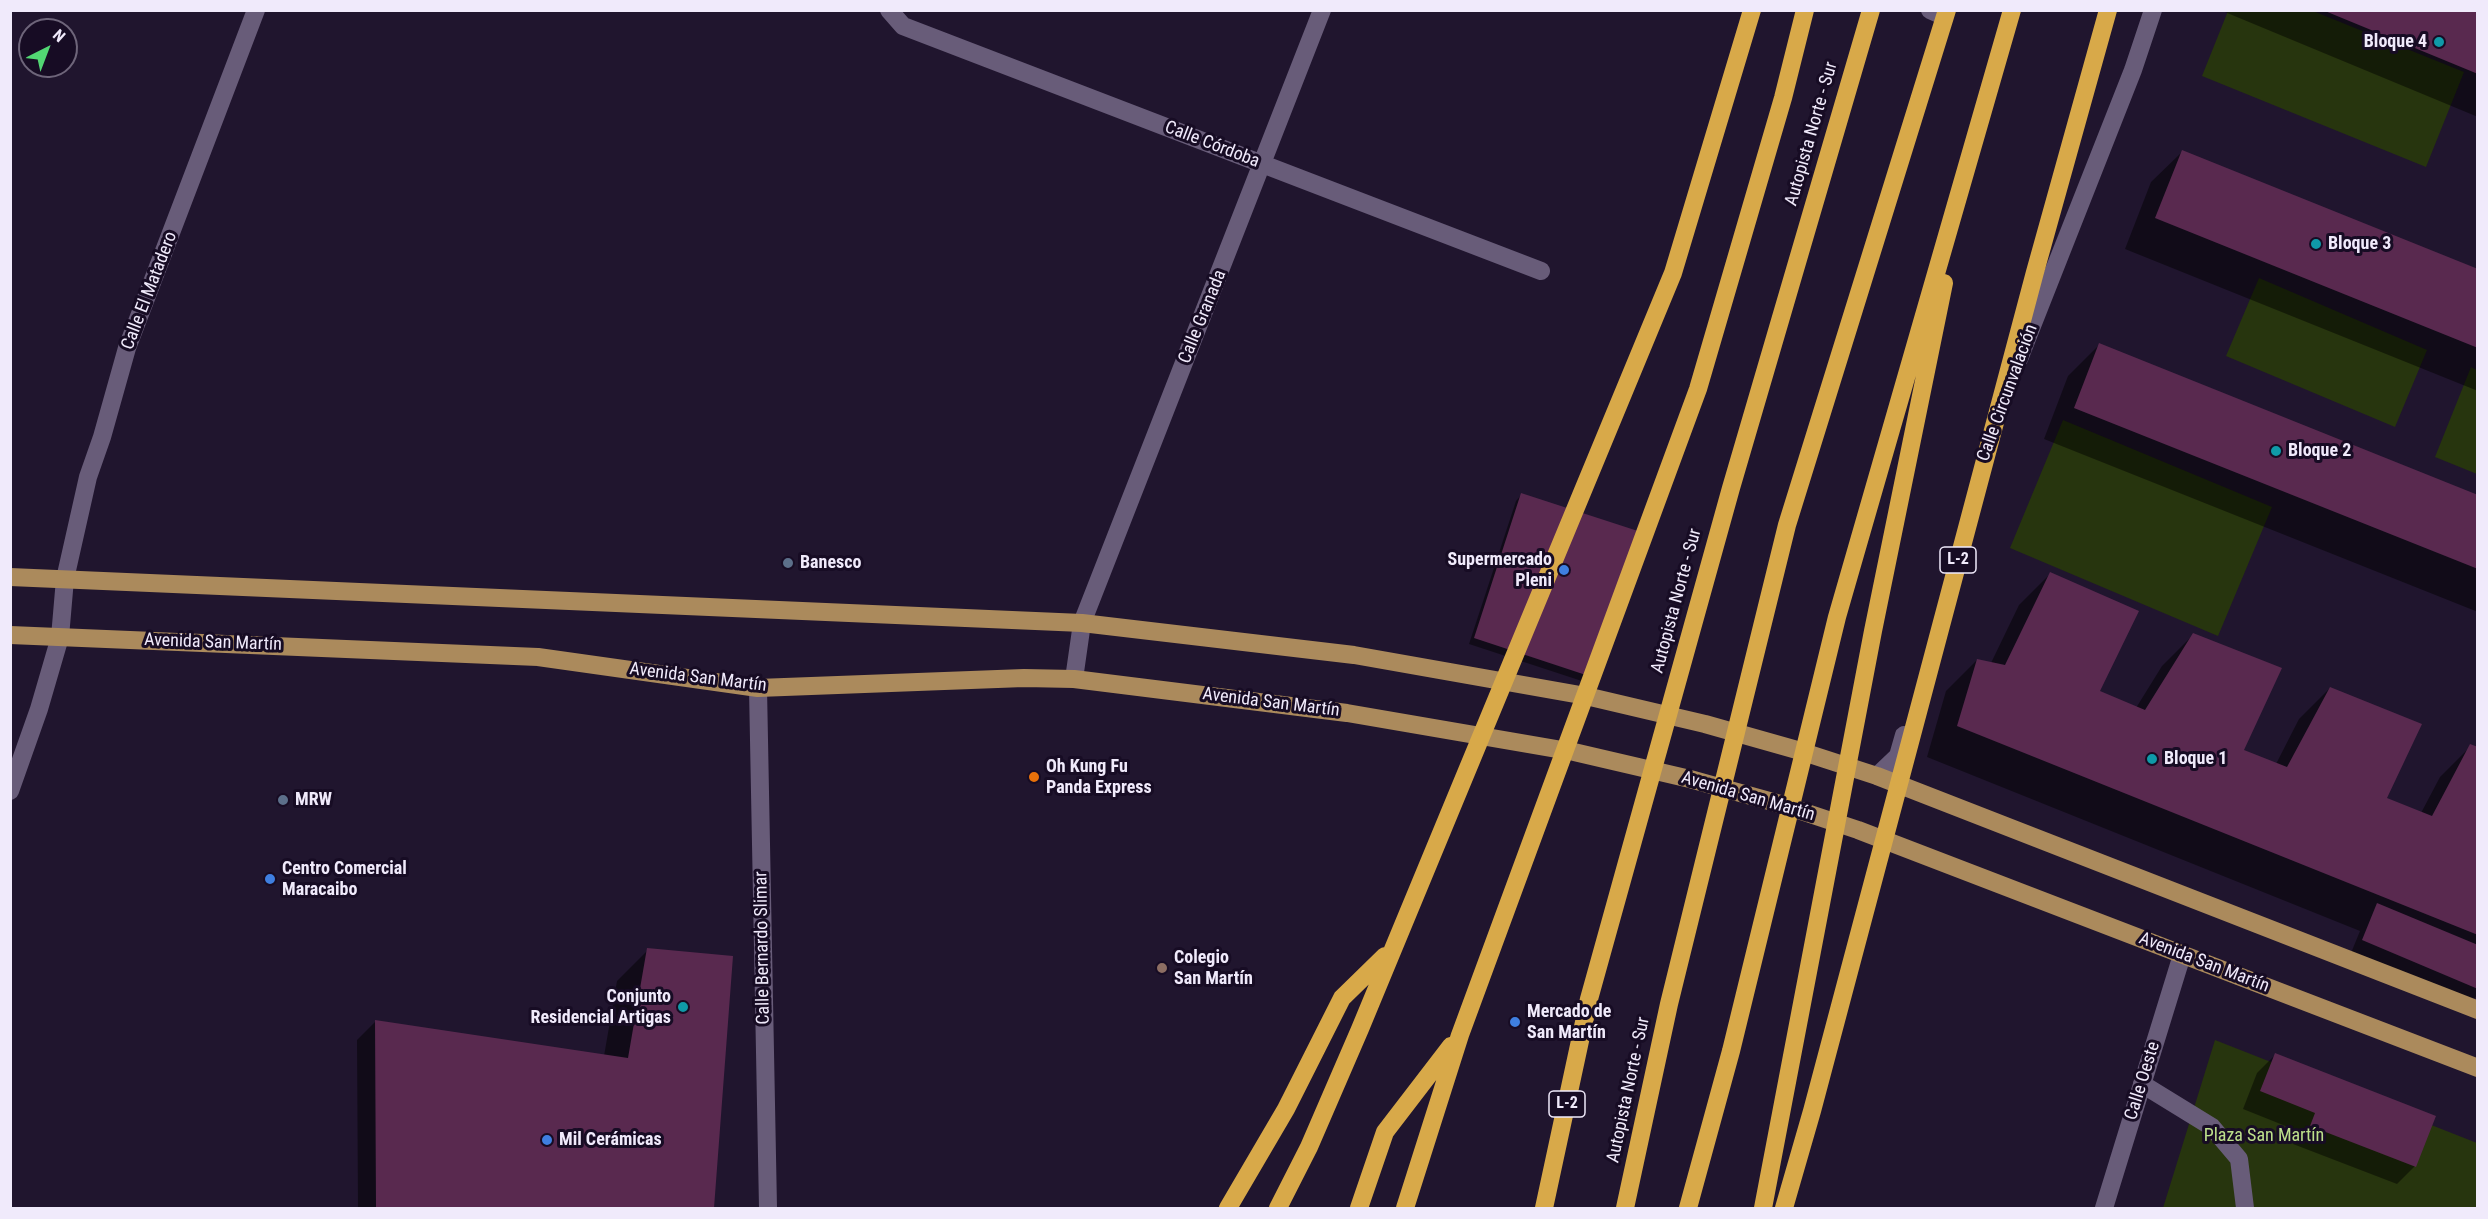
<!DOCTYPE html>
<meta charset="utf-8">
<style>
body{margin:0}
#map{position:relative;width:2488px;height:1219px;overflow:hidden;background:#20152e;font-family:"Roboto Condensed",sans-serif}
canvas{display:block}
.frame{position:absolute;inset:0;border:12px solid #f0eafb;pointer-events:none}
.north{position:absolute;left:18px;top:18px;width:60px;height:60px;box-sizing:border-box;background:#170c24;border:2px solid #6e657a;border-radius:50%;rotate:42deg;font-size:16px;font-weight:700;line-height:24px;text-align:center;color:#f0eafb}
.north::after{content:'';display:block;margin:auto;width:21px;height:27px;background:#52d673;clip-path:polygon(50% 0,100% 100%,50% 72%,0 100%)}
</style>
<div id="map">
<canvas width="2488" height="1219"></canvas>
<div class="frame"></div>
<div class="north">N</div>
</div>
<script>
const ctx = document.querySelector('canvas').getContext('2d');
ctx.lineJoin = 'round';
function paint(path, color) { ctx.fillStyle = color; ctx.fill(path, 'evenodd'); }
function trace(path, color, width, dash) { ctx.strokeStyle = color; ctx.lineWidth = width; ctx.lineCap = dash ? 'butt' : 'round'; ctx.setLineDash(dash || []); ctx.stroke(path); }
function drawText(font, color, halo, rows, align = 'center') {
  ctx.font = font + ' "Roboto Condensed",sans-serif'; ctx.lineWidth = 6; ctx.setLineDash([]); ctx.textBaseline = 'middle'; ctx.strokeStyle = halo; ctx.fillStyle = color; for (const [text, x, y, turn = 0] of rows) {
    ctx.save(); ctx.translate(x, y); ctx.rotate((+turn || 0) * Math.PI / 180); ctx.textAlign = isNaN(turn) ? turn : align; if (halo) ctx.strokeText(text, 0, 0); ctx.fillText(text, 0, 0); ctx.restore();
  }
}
paint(new Path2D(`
 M2228,11H2313L2464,72L2426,167L2202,76Z
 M2259,278L2427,350L2395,427L2226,356Z
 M2471,367L2477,370V474L2435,457Z
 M2063,420L2272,507L2218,636L2010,548Z
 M2215,1040L2477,1143V1208H2163Z`), '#27350e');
paint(new Path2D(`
 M2220,10H2478V117Z
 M2182,152L2478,271V391L2125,249L2151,182Z
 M2099,345L2478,497V612L2044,439L2068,376Z
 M1521,495L1591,684L1469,644L1516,501Z
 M2050,574L2098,692L2136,708L2162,666L2193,635L2242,751L2276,764L2299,719L2330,688L2385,798L2421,813L2440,777L2471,746L2478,749V995L2470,1002L2351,953L2360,931L1927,757L1946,691L1977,660L1991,663L2019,605Z
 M648,950L721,1072L713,1208H358L357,1040L375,1022L604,1056L617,981Z
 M2275,1055L2415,1166L2397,1184L2293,1144L2298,1131L2243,1109L2257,1073Z`), '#0007');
paint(new Path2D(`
 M2325,10H2478V74L2325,11Z
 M2182,150L2478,269V348L2155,218Z
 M2099,343L2478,495V569L2074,408Z
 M1521,493L1644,533L1598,679L1474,638Z
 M2050,572L2139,611L2100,691L2145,710L2193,633L2282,668L2244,750L2287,767L2330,687L2422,724L2387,798L2432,816L2470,744L2478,747V935L1957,726L1977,659L2005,665Z
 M2377,903L2478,945V989L2362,940Z
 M647,948L733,956L714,1208H376L375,1020L628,1058Z
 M2275,1053L2436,1116L2416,1167L2310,1126L2315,1113L2260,1091Z`), '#59294f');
trace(new Path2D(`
 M889,10L903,26L1541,271
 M1930,10L1941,15
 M2019,359L2133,70L2153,10
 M1074,679L1082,623L1322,10
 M758,688L768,1208
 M1877,776L1898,756L1904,735
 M10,791L39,709L60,637L65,579L88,477L102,437L127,348L256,10
 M2142,1084L2212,1127L2239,1159L2245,1208
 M2104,1208L2182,955`), '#685c79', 18);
trace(new Path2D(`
 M10,577L1082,623L1354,655L1586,696L1705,724L1797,750L1877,776L2478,1010
 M10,635L538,657L758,688L1024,678L1074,679L1347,713L1574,752L1690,779L1780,804L1858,830L2478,1068`), '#ab8a5c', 18);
trace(new Path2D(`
 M1228,1208L1286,1109L1342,998L1385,956
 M1278,1208L1309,1147L1360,1029L1673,273L1752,10
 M1359,1208L1385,1132L1451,1046
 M1405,1208L1460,1035L1698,389L1783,98L1805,10
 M1544,1208L1589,999L1731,488L1871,10
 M1625,1208L1669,1004L1787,525L1947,10
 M1688,1208L1731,1051L1837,617L2012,10
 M1763,1208L1873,631L1944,283
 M1784,1208L1812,1111L2035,272L2108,10`), '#d8a949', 18);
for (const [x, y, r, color] of [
 [2439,42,6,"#0f9aa8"],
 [2316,244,6,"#0f9aa8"],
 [2276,451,6,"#0f9aa8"],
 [788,563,6,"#5c6f8a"],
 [1564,570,6,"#3f7fe0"],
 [2152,759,6,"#0f9aa8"],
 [1034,777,6,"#e8710a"],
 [283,800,6,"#5c6f8a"],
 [270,879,6,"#3f7fe0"],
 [1162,968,6,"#8d6e63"],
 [683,1007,6,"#0f9aa8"],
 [1515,1022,6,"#3f7fe0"],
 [547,1140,6,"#3f7fe0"]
]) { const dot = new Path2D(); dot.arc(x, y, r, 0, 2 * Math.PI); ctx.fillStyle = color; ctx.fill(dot); trace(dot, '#170c24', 2); }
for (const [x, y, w] of [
 [1958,560,36],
 [1567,1104,36]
]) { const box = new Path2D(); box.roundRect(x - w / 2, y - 13, w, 26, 4.5); ctx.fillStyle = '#170c24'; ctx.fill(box); trace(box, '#f0eafb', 1.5); }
drawText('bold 16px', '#f0eafb', null, [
 ["L-2",1958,560],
 ["L-2",1567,1104]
]);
drawText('bold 18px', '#f0eafb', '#170c24', [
 ["Bloque 4",2427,42,"right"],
 ["Bloque 3",2328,244],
 ["Bloque 2",2288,451],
 ["Supermercado",1552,560,"right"],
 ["Pleni",1552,581,"right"],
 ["Banesco",800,563],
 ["Bloque 1",2164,759],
 ["Oh Kung Fu",1046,767],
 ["Panda Express",1046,788],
 ["MRW",295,800],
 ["Centro Comercial",282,869],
 ["Maracaibo",282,890],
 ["Colegio",1174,958],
 ["San Martín",1174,979],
 ["Conjunto",671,997,"right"],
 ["Residencial Artigas",671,1018,"right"],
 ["Mercado de",1527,1012],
 ["San Martín",1527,1033],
 ["Mil Cerámicas",559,1140]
], 'left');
drawText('18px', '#f0eafb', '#170c24', [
 ["Autopista Norte - Sur",1812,134,-74],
 ["Calle Córdoba",1212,145,21],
 ["Calle El Matadero",150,291,-69],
 ["Calle Granada",1203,317,-68],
 ["Calle Circunvalación",2008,393,-70],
 ["Autopista Norte - Sur",1677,601,-75],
 ["Avenida San Martín",213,643,2],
 ["Avenida San Martín",698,678,7],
 ["Avenida San Martín",1271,703,7],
 ["Avenida San Martín",1748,797,16],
 ["Calle Bernardo Slimar",763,948,-91],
 ["Avenida San Martín",2204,963,21],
 ["Calle Oeste",2143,1081,-73],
 ["Autopista Norte - Sur",1629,1090,-78]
]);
drawText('18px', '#bde08b', '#170c24', [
 ["Plaza San Martín",2264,1136]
]);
</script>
